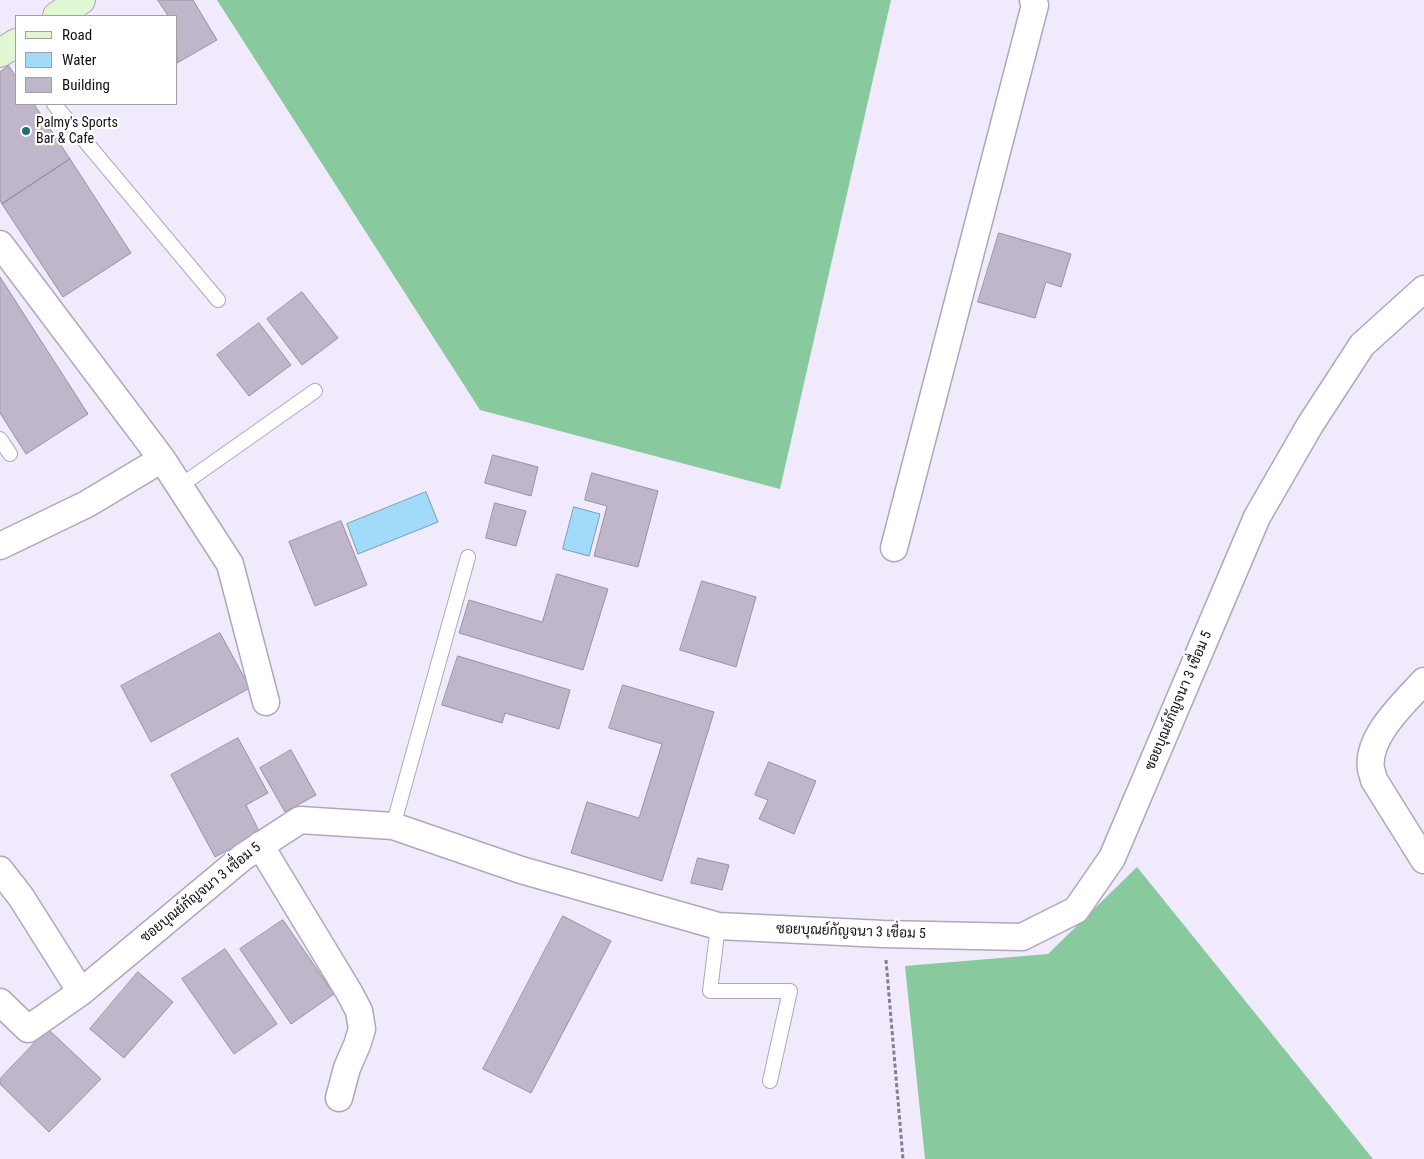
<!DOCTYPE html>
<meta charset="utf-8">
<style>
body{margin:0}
#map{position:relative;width:1424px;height:1159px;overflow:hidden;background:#f1eafc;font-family:"Roboto Condensed",sans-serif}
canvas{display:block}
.legend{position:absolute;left:15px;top:15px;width:162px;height:90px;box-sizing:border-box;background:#fff;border:1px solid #a09fa1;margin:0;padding:6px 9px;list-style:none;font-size:15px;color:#110e14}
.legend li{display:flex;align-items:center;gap:10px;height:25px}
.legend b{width:25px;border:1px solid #a09fa1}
</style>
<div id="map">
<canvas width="1424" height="1159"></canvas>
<ul class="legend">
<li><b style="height:6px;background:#e1f6d3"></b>Road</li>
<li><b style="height:14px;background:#a2dafa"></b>Water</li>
<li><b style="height:14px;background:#bfb7c9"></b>Building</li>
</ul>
</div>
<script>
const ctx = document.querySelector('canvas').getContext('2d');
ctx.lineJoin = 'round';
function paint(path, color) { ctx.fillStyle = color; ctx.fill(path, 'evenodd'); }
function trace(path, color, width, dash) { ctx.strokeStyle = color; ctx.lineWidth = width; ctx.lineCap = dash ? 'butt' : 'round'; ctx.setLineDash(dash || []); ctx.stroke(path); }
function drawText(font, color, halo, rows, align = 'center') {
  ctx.font = font + ' "Roboto Condensed",Sarabun,sans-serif'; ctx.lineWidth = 4.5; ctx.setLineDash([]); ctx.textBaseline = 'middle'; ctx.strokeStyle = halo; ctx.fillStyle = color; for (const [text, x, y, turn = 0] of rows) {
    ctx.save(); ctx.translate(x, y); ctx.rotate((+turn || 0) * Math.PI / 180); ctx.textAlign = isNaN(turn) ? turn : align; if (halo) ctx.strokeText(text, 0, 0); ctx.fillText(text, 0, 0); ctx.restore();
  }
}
paint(new Path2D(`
 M217,0H891L780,489L480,410Z
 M1137,867L1373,1159H925L905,966L1048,954Z`), '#88c99e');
const water = new Path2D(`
 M426,492L438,522L358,554L347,524Z
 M574,507L600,514L589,556L563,549Z`);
paint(water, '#a2dafa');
trace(water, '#769db5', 1);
const building = new Path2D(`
 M158,0H193L217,40L177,63L176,16H167H168Z
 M9,66L16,77V104H34L70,159L2,204L0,200V72Z
 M70,159L131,253L63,297L2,204Z
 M999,233L1071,254L1061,287L1046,282L1035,318L978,302Z
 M0,277L88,414L26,454L0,413Z
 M302,292L338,338L302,365L267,319Z
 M259,323L291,365L249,396L217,355Z
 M493,455L538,467L531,496L485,483Z
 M592,473L658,491L638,567L594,556L607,506L585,500Z
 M495,503L526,511L516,546L486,538Z
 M341,521L367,585L315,606L289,542Z
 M557,574L608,589L583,670L459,633L469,600L542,622Z
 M702,581L756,597L736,667L680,650Z
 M220,633L250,688L151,742L121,686Z
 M458,656L570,690L559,729L505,713L502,723L442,705Z
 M623,685L714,712L662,881L571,853L587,802L639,818L662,744L609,728Z
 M238,738L268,793L246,805L260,833L215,857L171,775Z
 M291,750L316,795L285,812L260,768Z
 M769,762L816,781L794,834L759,819L768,800L755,795Z
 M698,858L729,865L722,890L691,883Z
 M563,916L611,941L531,1093L483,1069Z
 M283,920L334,994L291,1024L240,949Z
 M225,949L277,1024L234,1054L182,979Z
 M138,972L173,1002L124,1058L90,1029Z
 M48,1029L101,1079L49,1132L0,1084V1079Z`);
paint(building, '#bfb7c9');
trace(building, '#9891a2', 1);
const lane = new Path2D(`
 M54,104L218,300
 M0,439L10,454
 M180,486L315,391
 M393,826L468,557
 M718,926L710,991H790L770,1081`);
const street = new Path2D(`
 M0,244L162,459L230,564L266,702
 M0,546L87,504L162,459
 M894,548L1035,5L1033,0
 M1424,681C1405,702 1366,737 1371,769C1372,773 1373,776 1374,780L1424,860
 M260,845L349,992L359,1011L362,1029L357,1045L347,1068L339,1098
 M0,870L21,897L81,992
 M0,1002L28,1029L81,992L243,857L300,820L393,826L521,870L718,926L883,934L1022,937L1076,910L1112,858L1257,517L1310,425L1362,345L1424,289`);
const secondary = new Path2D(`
 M57,16L81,0
 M0,53L16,43`);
trace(lane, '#afa8ba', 16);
trace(street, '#afa8ba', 29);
trace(secondary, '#afa8ba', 30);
trace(new Path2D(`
 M886,960L903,1159`), '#847f8b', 3, [4, 2.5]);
trace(lane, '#fff', 14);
trace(street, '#fff', 26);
trace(secondary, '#e1f6d3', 28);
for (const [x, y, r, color] of [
 [26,131,5,"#256e78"]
]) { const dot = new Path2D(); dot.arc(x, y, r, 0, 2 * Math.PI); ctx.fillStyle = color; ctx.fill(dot); trace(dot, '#fff', 2); }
drawText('14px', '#110e14', '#fff', [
 ["Palmy's Sports",36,123],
 ["Bar & Cafe",36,139]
], 'left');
drawText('14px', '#110e14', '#fff', [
 ["ซอยบุณย์กัญจนา 3 เชื่อม 5",1179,701,-67],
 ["ซอยบุณย์กัญจนา 3 เชื่อม 5",201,893,-39],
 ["ซอยบุณย์กัญจนา 3 เชื่อม 5",851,932,2]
]);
</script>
